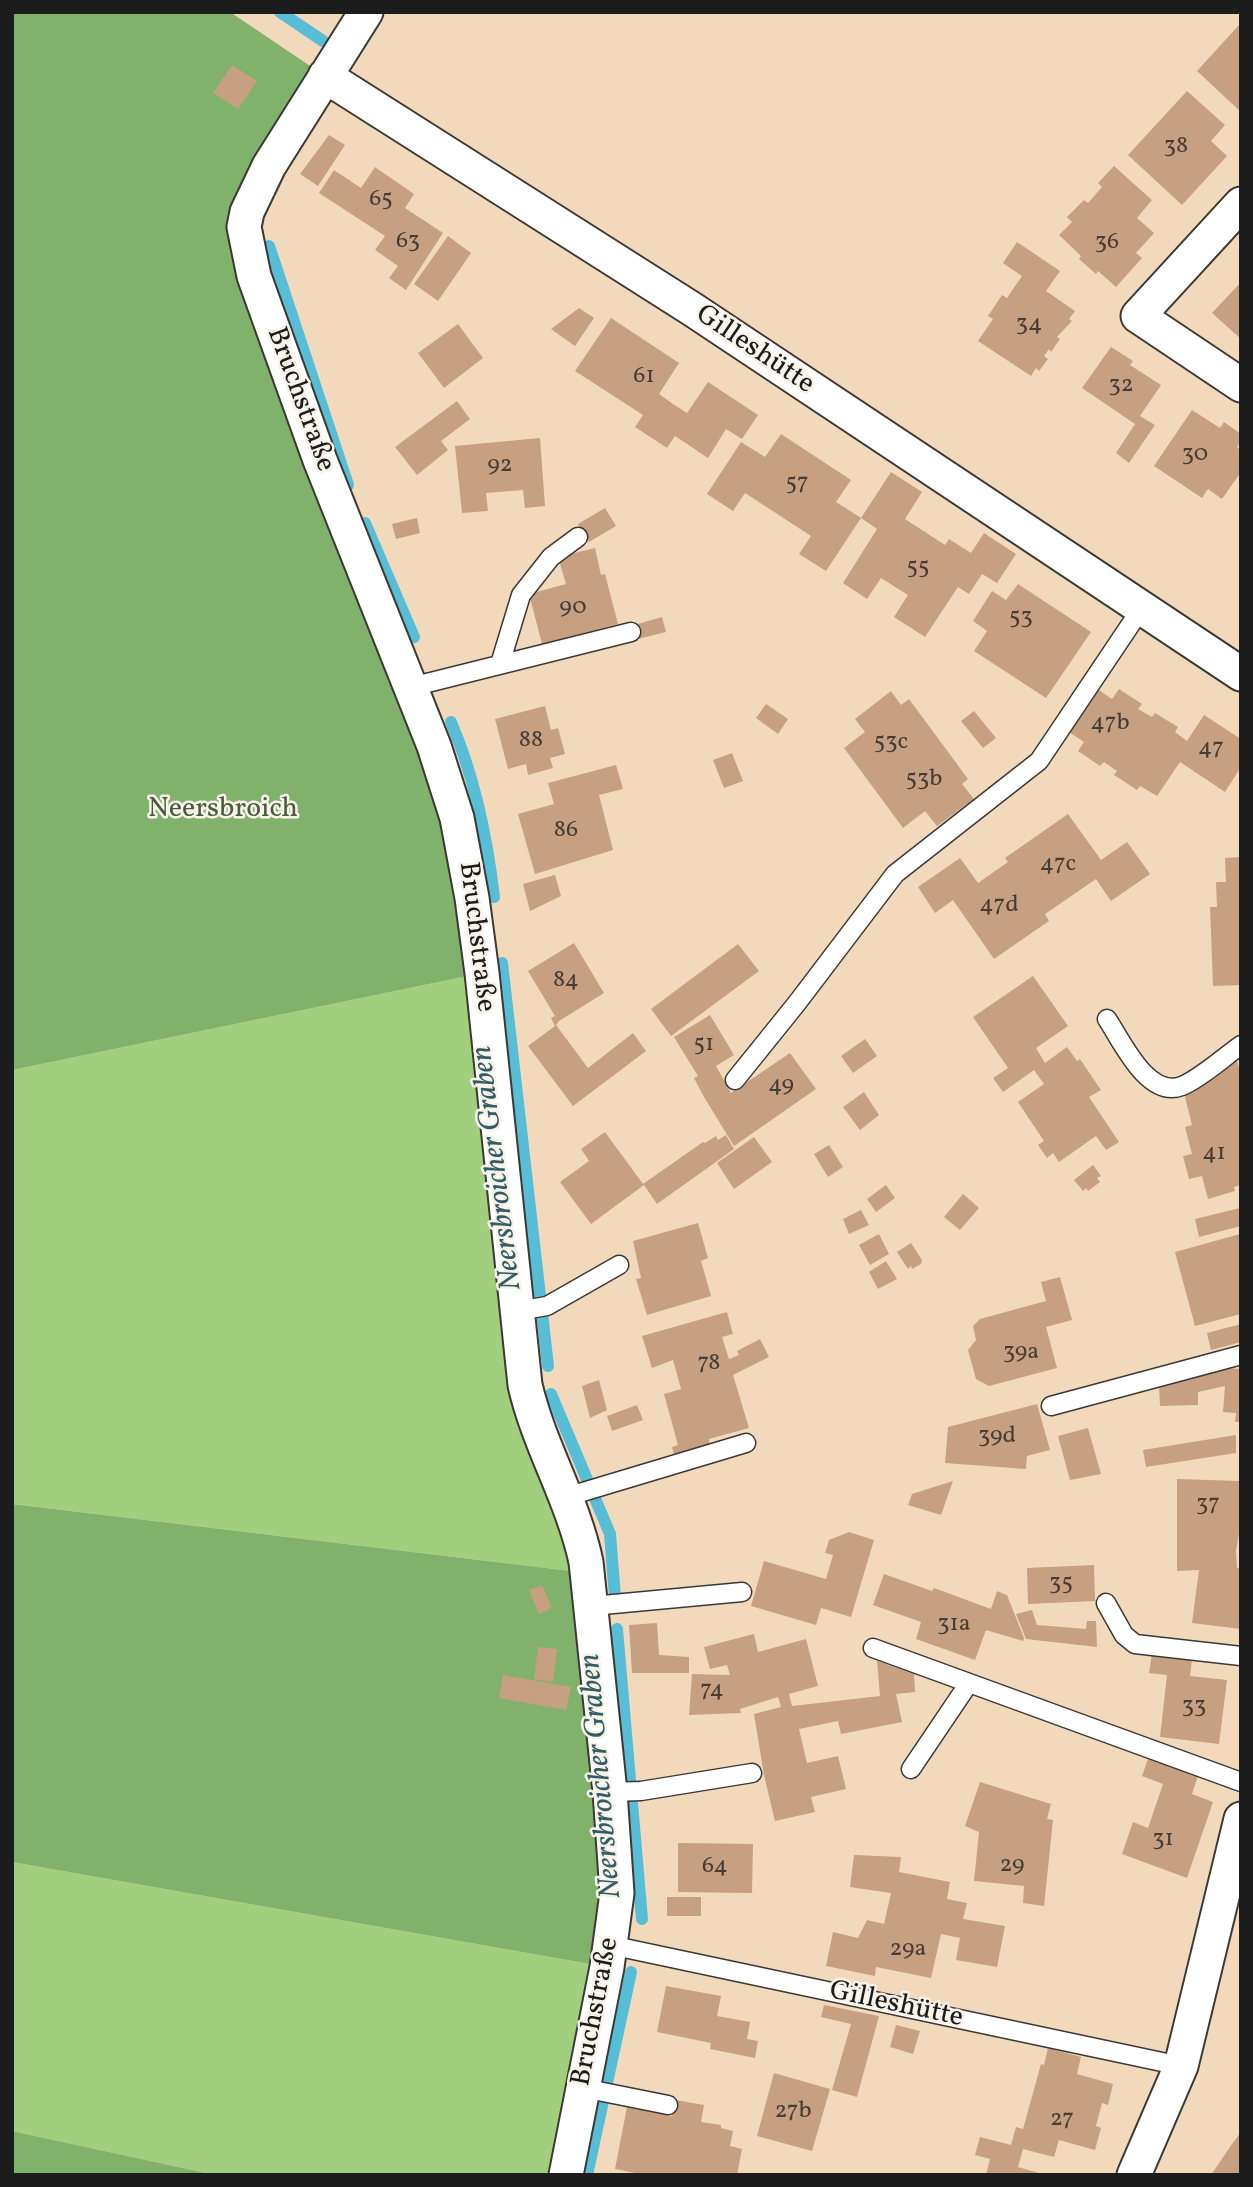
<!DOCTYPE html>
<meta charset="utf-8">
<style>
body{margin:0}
#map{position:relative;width:1253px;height:2187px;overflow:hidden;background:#f3d9bb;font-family:Vollkorn,serif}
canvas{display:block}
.frame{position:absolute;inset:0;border:14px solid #1c1c1c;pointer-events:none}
</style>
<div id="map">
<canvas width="1253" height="2187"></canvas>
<div class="frame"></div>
</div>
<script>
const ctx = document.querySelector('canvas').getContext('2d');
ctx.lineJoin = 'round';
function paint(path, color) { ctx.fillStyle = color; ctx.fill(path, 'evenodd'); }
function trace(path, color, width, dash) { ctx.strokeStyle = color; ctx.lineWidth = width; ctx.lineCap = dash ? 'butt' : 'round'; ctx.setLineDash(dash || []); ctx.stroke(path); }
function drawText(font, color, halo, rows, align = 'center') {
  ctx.font = font + ' Vollkorn,serif'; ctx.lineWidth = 5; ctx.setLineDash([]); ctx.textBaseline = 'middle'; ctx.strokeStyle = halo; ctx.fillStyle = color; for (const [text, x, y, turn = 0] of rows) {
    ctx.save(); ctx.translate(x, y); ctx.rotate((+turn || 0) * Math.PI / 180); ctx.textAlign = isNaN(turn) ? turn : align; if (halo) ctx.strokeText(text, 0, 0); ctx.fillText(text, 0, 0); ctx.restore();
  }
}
paint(new Path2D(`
 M482,973L494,1224L579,1572L12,1504V1070Z
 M12,1862L607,1967L566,2175H215L12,2131Z`), '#a1cf7d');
paint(new Path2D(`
 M12,12H230L325,76L247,212L433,770L482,973L12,1070Z
 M12,1504L579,1572L607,1967L12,1862Z
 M12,2131L215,2175H12Z`), '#80b26c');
trace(new Path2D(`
 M280,12L323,41
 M269,246L348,485
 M365,523L414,637
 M451,722C475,778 487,837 494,897
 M502,963L548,1366
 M551,1394L610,1534L615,1597
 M617,1629L642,1919
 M587,2175L631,1972`), '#58bdd6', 12);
paint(new Path2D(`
 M1239,25L1241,26V112L1197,71Z
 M232,65L257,81L238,109L213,93Z
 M1187,91L1225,125L1211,141L1227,156L1182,205L1128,155Z
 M329,135L345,145L318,186L300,174Z
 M1114,166L1152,200L1137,218L1154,233L1136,253L1142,258L1116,287L1098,271L1096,274L1079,259L1081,256L1059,235L1072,222L1067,217L1084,200L1088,203L1102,187L1098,183Z
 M375,167L414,194L405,208L443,233L406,290L389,278L398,266L375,250L385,236L319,193L334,170L361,188Z
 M448,236L471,253L438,301L414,284Z
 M1017,242L1060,271L1046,291L1075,311L1069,319L1072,321L1057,337L1060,339L1051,352L1049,349L1044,356L1048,359L1039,371L1036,368L1031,376L978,341L993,319L988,316L1002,295L1007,298L1022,276L1003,263Z
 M1241,282V339L1212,313Z
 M579,308L594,318L575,346L551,329Z
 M611,318L679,363L659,394L673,404L687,413L708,382L758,415L742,439L726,429L708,458L675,436L667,448L635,427L643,415L575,371Z
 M458,324L483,358L444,388L418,353Z
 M1111,347L1133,361L1130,365L1161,385L1140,416L1155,425L1129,463L1116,453L1135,424L1082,388Z
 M457,401L470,419L441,441L448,450L417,475L395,447Z
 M1192,410L1220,428L1224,422L1241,434V441L1237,447L1241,450V472L1222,499L1208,489L1202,498L1154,466Z
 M781,434L851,480L836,502L861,518L891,472L922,492L905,519L945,545L949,539L971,553L984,533L1016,554L997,583L982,574L969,594L958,587L925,637L894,617L908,595L881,578L867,599L843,583L877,529L861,518L826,571L799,554L811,536L745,493L733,511L707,494L741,442L765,457Z
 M540,438L545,506L525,508L523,490L486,493L488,511L462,513L455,446Z
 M605,508L616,526L589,542L578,524Z
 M417,518L420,533L396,539L392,524Z
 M595,548L601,575L605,574L618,624L542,644L529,594L566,584L558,557Z
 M1018,584L1091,632L1046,698L974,651L987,631L973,621L992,591L1006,600Z
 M662,617L666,632L638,639L634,625Z
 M1097,689L1112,699L1119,689L1142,704L1138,709L1152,717L1155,713L1178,727L1175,732L1187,741L1204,715L1241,739V767L1225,792L1180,762L1157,796L1140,786L1137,790L1114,775L1117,771L1104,762L1100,766L1078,751L1084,742L1069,732Z
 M891,691L901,705L909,699L968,779L962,784L974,799L937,826L925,811L903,828L844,748L865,732L855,719Z
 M766,704L788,719L778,734L756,718Z
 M545,706L551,730L558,728L565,754L550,758L553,768L528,775L526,764L508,769L495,719Z
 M974,711L996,738L983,748L961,721Z
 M732,753L743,781L724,788L713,760Z
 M616,765L623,789L599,795L613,850L535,874L518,814L554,804L548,783Z
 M1068,814L1101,860L1127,842L1150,874L1111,901L1096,879L1045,914L1049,921L994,959L953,900L935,913L918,887L960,858L978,883L1008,862L1005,858Z
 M1241,857V985L1213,986L1210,907H1217L1216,882H1226L1225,858Z
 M555,875L561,896L530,911L523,884Z
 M574,943L604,993L559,1021L556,1025L588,1068L633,1033L646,1051L573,1106L528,1046L555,1026L551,1018L555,1016L528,971Z
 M738,944L759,971L671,1036L651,1009Z
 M1033,976L1068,1026L1036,1048L1045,1063L1067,1047L1077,1061L1080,1059L1101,1090L1089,1097L1119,1142L1106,1150L1096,1136L1059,1162L1053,1153L1047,1158L1038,1145L1044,1141L1018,1102L1044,1084L1034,1070L1003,1092L993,1078L1008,1068L973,1017Z
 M710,1015L734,1055L716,1066L731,1093L790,1053L816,1089L734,1146L704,1097L694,1078L698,1076L674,1037Z
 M865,1039L877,1056L853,1073L841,1056Z
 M1237,1061L1241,1075V1185L1234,1187L1235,1191L1208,1199L1202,1176L1189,1179L1183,1156L1192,1154L1185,1127L1192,1125L1185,1097Z
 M864,1092L879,1115L860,1130L843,1107Z
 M605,1132L643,1184L703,1142L705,1143L716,1136L718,1140L726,1135L734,1149L657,1204L644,1185L591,1224L560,1182L589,1161L581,1149Z
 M754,1137L772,1162L734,1189L717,1163Z
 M829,1145L843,1167L828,1177L814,1154Z
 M1093,1165L1101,1176L1097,1178L1100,1182L1088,1191L1086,1188L1083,1191L1074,1180Z
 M886,1185L895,1198L876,1212L867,1199Z
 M963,1194L979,1208L960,1230L944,1217Z
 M1240,1208L1241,1226L1199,1237L1195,1219Z
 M861,1210L869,1225L849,1234L843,1219Z
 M698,1223L708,1258L701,1261L711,1296L647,1315L636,1279L641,1278L633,1241Z
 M879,1234L889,1254L870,1265L859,1245Z
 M1240,1234L1241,1314L1195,1326L1175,1252Z
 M911,1243L922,1260L921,1264L912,1269L911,1266L908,1269L897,1252Z
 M886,1261L897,1279L878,1289L869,1272Z
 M1060,1277L1072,1320L1046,1327L1057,1368L989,1386L976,1379L968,1350L976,1340L973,1326L980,1319L1046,1301L1041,1282Z
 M727,1312L733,1334L722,1337L729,1359L739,1355L737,1351L760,1339L769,1357L733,1375L749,1428L709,1439L710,1446L674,1455L672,1447L678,1445L664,1394L681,1389L673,1360L652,1368L642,1336Z
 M1241,1324V1342L1211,1350L1207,1333Z
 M1226,1368L1241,1369V1422H1235L1236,1413L1223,1412L1225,1386L1198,1392V1405L1160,1406L1159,1385Z
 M599,1380L607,1410L590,1418L582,1386Z
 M1037,1404L1050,1450L1027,1456L1026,1469L945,1463L948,1427Z
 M637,1405L643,1420L612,1431L607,1416Z
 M1088,1428L1101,1474L1070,1480L1058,1436Z
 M1236,1435V1453L1146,1467L1143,1450Z
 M1177,1479L1240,1481L1239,1534L1236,1551L1237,1568H1241V1629L1192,1623L1199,1570L1177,1571Z
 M953,1481L941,1515L908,1505L912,1494Z
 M849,1532L874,1540L851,1617L821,1608L816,1625L751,1606L764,1561L826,1579L833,1555L825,1553L829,1540Z
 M1094,1565L1095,1601L1028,1604L1027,1568Z
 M884,1574L932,1591L934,1588L991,1609L997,1591L1007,1595L1024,1638L1023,1641L986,1630L975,1660L916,1639L921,1622L873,1605Z
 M542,1585L552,1608L539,1614L529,1590Z
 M1032,1610L1037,1625L1086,1629L1087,1621H1096L1097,1647L1026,1639L1016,1614Z
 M657,1623L659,1655L689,1657V1673H632L629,1625Z
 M754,1634L758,1652L806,1639L818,1686L789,1694L792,1706L880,1696L877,1661L914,1674L915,1692L896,1694L902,1722L841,1734L838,1721L799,1729L807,1763L838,1756L846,1789L811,1797L815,1812L775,1821L764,1775L754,1714L781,1707L778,1697L740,1709L741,1713L689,1715L692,1674L730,1675L727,1665L710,1669L704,1647Z
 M538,1647L557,1649L553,1682L534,1679Z
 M1152,1654L1192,1659L1190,1676L1227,1680L1219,1744L1160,1737L1167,1675L1149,1673Z
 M503,1675L571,1687L566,1710L499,1698Z
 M1148,1759L1198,1776L1192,1794L1213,1802L1187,1878L1122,1854L1133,1822L1148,1828L1163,1784L1142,1776Z
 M980,1782L1051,1804L1047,1819L1053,1820L1044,1906L1023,1903L1024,1886L974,1881L979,1832L965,1826Z
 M678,1843L753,1844L752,1893L678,1892Z
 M854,1855L901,1857L899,1872L950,1882L947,1899L967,1903L963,1919L1005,1926L997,1967L956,1960L960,1938L941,1934L931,1978L876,1967L875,1976L826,1966L833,1932L858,1938L867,1920L884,1924L891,1893L850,1887Z
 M667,1897H701V1916H667Z
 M666,1986L721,1996L717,2016L750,2022L747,2039L758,2041L755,2058L710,2049L711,2043L657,2032Z
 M824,2005L879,2016L857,2097L832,2090L851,2024L821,2017Z
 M896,2025L920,2031L913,2054L890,2047Z
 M1048,2048L1081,2057L1077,2074L1113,2084L1108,2105L1102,2103L1096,2126L1101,2128L1095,2150L1059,2140L1054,2157L1023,2149L1018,2167L1046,2175H986L990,2159L975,2155L980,2137L1011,2145L1016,2127L1023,2129L1041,2064L1044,2065Z
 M774,2073L830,2089L812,2151L757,2136Z
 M676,2100L704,2105L701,2122L721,2125V2128L733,2131L730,2146L742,2149L737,2175H645L615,2169L627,2107L672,2116Z
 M1241,2132V2175H1211L1232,2144Z`), '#c6a081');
const lane = new Path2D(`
 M500,664L521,595L551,557L578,537
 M411,687L631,632
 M1107,1019C1123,1043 1148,1099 1182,1086C1201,1078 1224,1057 1241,1045
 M735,1080L797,1003L895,874L1039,761L1141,609
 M517,1311L547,1306L619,1265
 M1051,1406L1241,1355
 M566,1497L746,1443
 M1106,1603L1124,1635L1135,1644L1241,1656
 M592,1606L742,1592
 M873,1648L1241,1782
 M911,1769L969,1683
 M610,1792L641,1791L752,1773
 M610,1945L1181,2066
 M583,2088L668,2105`);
const street = new Path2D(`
 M366,12L269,166L247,212L244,227L254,276L320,460L434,746L457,818L472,898L482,973L525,1385C539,1446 573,1500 586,1562L610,1792L617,1893L607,1967L566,2175
 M325,76L692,309L1241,674
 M1241,204L1138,316L1241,385
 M1134,2175L1181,2066L1241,1819`);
trace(lane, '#3c3834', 21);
trace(street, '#3c3834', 37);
trace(lane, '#fff', 18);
trace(street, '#fff', 33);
drawText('24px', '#463d35', null, [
 ["38",1176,148],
 ["65",381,201],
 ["63",408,243],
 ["36",1107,244],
 ["34",1029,326],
 ["61",644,378],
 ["32",1121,387],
 ["30",1195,456],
 ["92",500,467],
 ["57",797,485],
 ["55",918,569],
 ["90",573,609],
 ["53",1021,619],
 ["47b",1110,725],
 ["88",531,742],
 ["53c",891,744],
 ["47",1211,750],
 ["53b",924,781],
 ["86",566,832],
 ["47c",1058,866],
 ["47d",999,907],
 ["84",566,982],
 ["51",704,1046],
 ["49",781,1087],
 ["41",1214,1155],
 ["39a",1021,1354],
 ["78",709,1365],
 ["39d",997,1438],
 ["37",1208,1506],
 ["35",1061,1585],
 ["31a",954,1626],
 ["74",712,1692],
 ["33",1194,1708],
 ["31",1163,1841],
 ["29",1012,1867],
 ["64",715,1868],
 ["29a",908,1951],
 ["27b",793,2113],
 ["27",1062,2121]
]);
drawText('28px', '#1c1c1c', '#f7f3e8', [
 ["Gilleshütte",754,351,34],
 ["Bruchstraße",299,400,70],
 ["Bruchstraße",475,937,83],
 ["Gilleshütte",896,2006,12],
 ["Bruchstraße",597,2012,-79]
]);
drawText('28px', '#4b5b3e', '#f7f3e8', [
 ["Neersbroich",223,811]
]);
drawText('italic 30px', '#345c66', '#f7f3e8', [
 ["Neersbroicher Graben",499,1168,-97],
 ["Neersbroicher Graben",603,1776,-95]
]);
</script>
